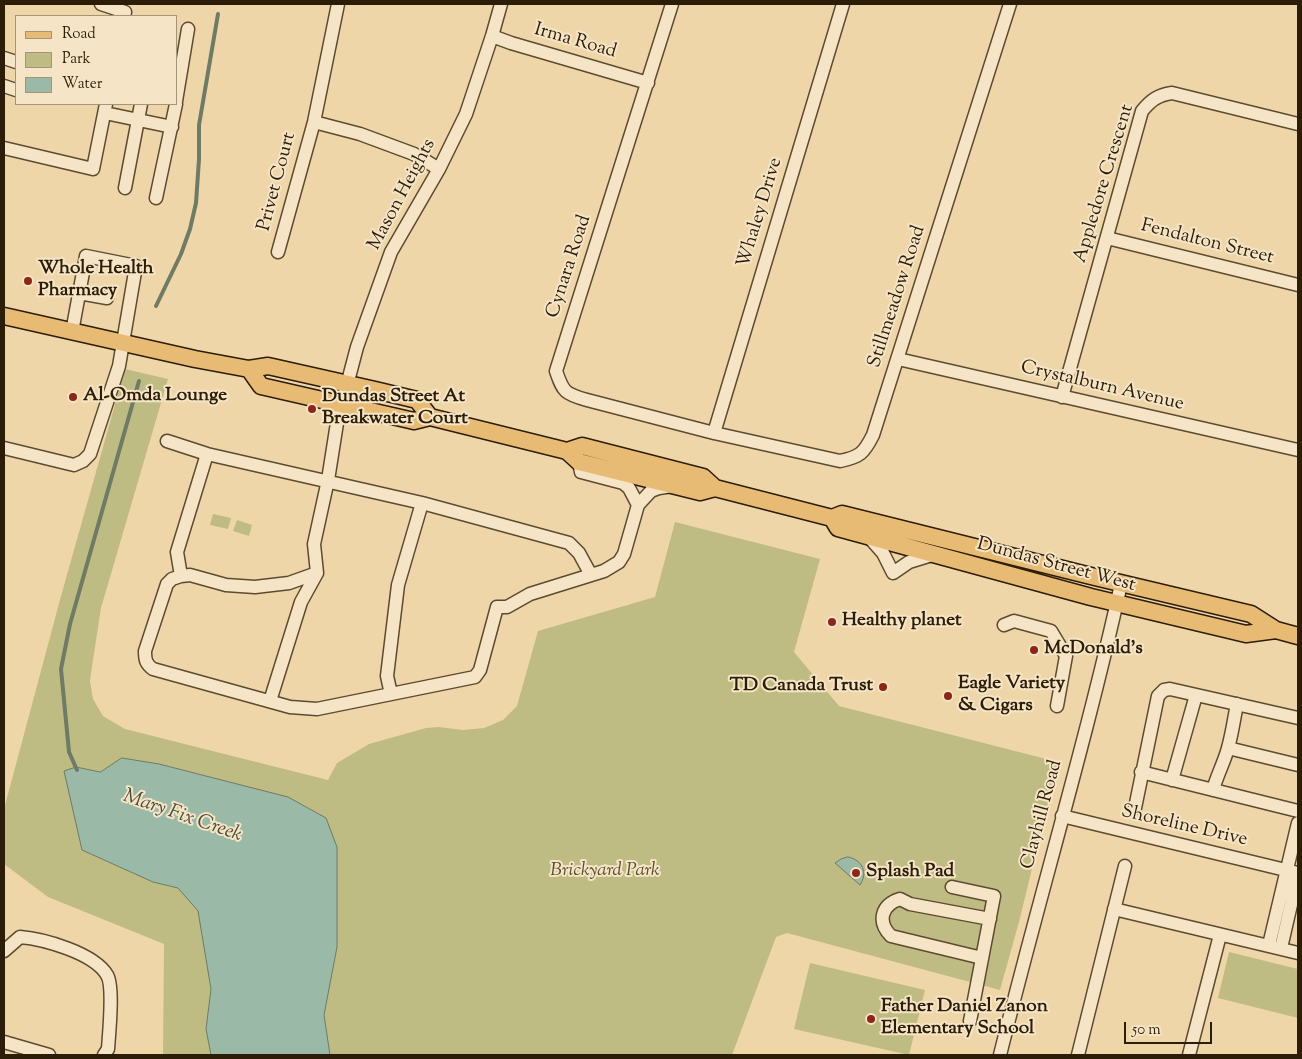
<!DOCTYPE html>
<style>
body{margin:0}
#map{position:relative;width:1302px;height:1059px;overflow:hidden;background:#efd6a8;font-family:"Sorts Mill Goudy",serif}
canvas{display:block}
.frame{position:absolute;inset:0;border:5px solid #2b1d08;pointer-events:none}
.legend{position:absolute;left:15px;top:15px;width:162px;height:90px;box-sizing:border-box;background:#f5e4c6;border:1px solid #a4947a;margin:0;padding:6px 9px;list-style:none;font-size:15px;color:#2b1d08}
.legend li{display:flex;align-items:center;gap:10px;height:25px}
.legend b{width:25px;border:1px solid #a4947a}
.scale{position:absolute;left:1124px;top:1022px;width:88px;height:22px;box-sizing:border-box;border:2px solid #2b1d08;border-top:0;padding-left:6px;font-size:15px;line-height:18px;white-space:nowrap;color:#2b1d08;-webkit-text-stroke:4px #f5e4c6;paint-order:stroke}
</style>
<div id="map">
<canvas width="1302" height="1059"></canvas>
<div class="frame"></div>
<ul class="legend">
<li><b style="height:6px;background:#e8bb74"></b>Road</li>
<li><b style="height:14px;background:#bfbc83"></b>Park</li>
<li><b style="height:14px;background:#9ab9a6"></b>Water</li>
</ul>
<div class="scale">50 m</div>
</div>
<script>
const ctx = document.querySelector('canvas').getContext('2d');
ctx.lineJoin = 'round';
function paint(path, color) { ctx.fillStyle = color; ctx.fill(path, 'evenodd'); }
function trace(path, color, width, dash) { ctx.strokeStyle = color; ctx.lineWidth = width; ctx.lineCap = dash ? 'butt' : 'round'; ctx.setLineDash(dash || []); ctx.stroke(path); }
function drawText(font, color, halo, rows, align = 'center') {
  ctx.font = font + ' "Sorts Mill Goudy",serif'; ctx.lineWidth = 4; ctx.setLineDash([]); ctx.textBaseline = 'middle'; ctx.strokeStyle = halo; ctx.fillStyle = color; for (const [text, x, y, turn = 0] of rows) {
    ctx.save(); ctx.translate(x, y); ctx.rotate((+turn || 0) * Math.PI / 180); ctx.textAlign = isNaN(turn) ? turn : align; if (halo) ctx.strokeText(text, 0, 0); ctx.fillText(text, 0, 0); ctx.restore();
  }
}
paint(new Path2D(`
 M125,369L168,379L101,608L91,673L90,681L93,699L103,716L125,729L328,780L337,763L369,744L426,728L439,727L463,730L484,728L503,720L517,706L538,631L655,597L675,522L820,559L794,652L839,706L1058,762L1019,922L1000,990L787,933L776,937L732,1055H163L164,944L48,897L4,864V809L61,596Z
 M213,514L231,518L228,529L210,525Z
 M237,520L252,525L249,536L233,531Z
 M1229,952L1298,969V1018L1218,998Z
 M810,963L925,990L909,1055L794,1029Z`), '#bfbc83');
const water = new Path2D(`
 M122,758L159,764L288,797L326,818L337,847V947L324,1015L330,1055H211L206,1029L211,989L198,911L178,888L153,882L82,850L64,771L76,767L100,772Z
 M848,857C863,860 868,873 860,885L835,863L841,859Z`);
paint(water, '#9ab9a6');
trace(water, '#6e7b67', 1);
trace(new Path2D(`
 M156,306L181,254L190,229L196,203L199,159V125L218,14
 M77,770L69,752L61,669L70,624L139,381`), '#6e7b67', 4);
const minor = new Path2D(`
 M101,4L125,12L124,16
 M672,4L556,371C563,392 565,394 587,400L714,433L840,461C860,457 864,453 873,435L1010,4
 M492,36L511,43L648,83
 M4,58L16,62
 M4,86L16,90
 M176,101L188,29
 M105,113L172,127
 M314,122L360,134L414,154L439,169
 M4,148L93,169L106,104
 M125,188L141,104
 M156,198L176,104
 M1107,238L1298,285
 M278,252L314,122L338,4
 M79,293L107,298
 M898,359L1298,450
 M1062,397L1142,111C1151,100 1158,95 1172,93L1298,124
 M714,433L843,4
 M167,441L207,454L422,503L569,543L579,553L591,575
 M4,448L74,465L83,461L90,454L119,366L136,266L86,256L72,332
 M579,462L581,472L623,483L629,488L638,505
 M868,536L883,553L893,573L909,562L935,554
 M317,573L289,583L255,587L226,585L190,575L181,576L172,579L167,584L145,651C145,660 146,664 153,669L290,707L317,709L475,677L480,670L497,607H507L530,594L604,571L619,562L624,554L638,505L651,491L659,488L672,486
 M317,573L314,544L328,480L337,423L357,347L391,252L439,169L466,114L492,36L501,4
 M181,576L177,552L207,454
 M1004,625L1014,621L1051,631L1066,656L1057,706
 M391,694L387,676L398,585L422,503
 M270,701L301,602L317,573
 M1228,748L1298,765
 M1141,772L1298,811
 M1172,780L1196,695
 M1213,790C1217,775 1224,763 1228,748C1232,734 1234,719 1237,704
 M1135,808L1158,696L1164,690L1170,689L1298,718
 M1062,816L1298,873
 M952,887L994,896L970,1021
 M1114,909L1298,953
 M1269,945L1298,823
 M1281,948L1298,874
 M4,951L20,937C44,939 94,953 107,975C114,986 109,1034 108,1049L104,1055
 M982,958L891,936C877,922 881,905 900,899L910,904L990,919
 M4,1042L49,1055
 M1000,1055C1039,898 1086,742 1121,584
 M1078,1055L1125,866
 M1189,1055L1220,935`);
const major = new Path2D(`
 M4,316L195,359L249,369L268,366L375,390L417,400L430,417
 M249,369L261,386L414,421L430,417L567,451L579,462L700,492L715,488
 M567,451L582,446L703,477L715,488L832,518L842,514L1095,577L1251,614L1276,630L1298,636
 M832,518L838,528L1091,597L1246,634L1276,630`);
trace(minor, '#5c4b30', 15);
trace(major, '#2b1d08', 19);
trace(minor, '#f5e4c6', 12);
trace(major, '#e8bb74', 16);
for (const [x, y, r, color] of [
 [28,281,5,"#8f2418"],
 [73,397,5,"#8f2418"],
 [312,409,5,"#8f2418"],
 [832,622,5,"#8f2418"],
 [1034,650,5,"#8f2418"],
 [883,687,5,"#8f2418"],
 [948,696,5,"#8f2418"],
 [856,873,5,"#8f2418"],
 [871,1019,5,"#8f2418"]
]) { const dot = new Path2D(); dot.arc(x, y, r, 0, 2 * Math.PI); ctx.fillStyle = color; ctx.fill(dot); trace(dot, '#f5e4c6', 2); }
drawText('19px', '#2b1d08', '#f5e4c6', [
 ["Irma Road",575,42,16],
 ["Privet Court",278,182,-75],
 ["Appledore Crescent",1105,184,-73],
 ["Mason Heights",403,195,-62],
 ["Whaley Drive",761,213,-73],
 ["Fendalton Street",1207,243,14],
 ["Cynara Road",570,267,-72],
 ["Stillmeadow Road",898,297,-72],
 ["Crystalburn Avenue",1102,387,13],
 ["Dundas Street West",1056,566,15],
 ["Clayhill Road",1043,815,-75],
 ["Shoreline Drive",1184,827,13]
]);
drawText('bold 19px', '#2b1d08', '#f5e4c6', [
 ["Whole Health",38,270],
 ["Pharmacy",38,292],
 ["Al-Omda Lounge",83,397],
 ["Dundas Street At",322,398],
 ["Breakwater Court",322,420],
 ["Healthy planet",842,622],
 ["McDonald's",1044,650],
 ["Eagle Variety",958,685],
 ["& Cigars",958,707],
 ["TD Canada Trust",873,687,"right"],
 ["Splash Pad",866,873],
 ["Father Daniel Zanon",881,1008],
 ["Elementary School",881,1030]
], 'left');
drawText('italic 19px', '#574d2d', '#f5e4c6', [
 ["Brickyard Park",605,872]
]);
drawText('italic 20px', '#4c4c37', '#f5e4c6', [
 ["Mary Fix Creek",182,817,19]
]);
</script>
